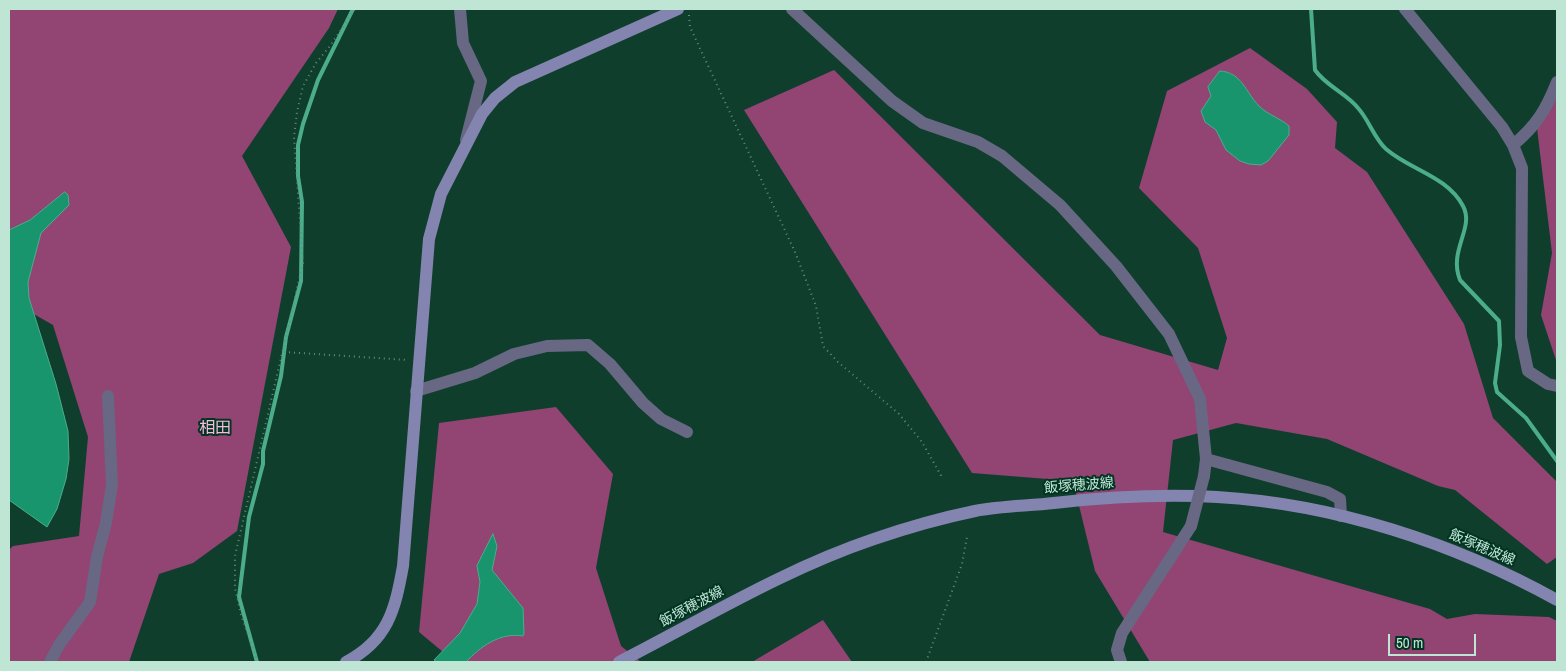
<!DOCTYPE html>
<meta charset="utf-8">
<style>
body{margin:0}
#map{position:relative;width:1566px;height:671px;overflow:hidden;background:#103e2d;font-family:"Archivo Narrow",sans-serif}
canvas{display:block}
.frame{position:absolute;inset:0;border:10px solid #bfe6d4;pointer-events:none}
.scale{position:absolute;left:1388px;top:634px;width:88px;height:22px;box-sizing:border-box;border:2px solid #bfe6d4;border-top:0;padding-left:6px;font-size:15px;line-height:18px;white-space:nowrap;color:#bfe6d4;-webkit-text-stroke:4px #023323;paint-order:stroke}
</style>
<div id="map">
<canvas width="1566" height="671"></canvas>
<div class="frame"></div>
<div class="scale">50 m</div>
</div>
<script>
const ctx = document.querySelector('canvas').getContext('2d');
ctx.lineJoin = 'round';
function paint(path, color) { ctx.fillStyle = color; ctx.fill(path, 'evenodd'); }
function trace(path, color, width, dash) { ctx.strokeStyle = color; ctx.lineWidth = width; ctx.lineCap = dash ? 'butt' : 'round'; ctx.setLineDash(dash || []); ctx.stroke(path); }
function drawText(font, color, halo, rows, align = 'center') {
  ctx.font = font + ' "Archivo Narrow","Noto Sans JP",sans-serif'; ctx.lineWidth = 4; ctx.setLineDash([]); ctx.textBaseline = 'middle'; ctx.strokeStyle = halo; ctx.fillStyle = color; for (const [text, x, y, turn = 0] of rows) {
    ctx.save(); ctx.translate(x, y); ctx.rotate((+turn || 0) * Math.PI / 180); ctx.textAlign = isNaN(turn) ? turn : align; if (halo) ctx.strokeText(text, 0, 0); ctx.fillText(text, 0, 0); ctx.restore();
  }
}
paint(new Path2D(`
 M9,9H338L329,28L242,156L291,247L237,531L193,563L159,574L129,662H9V550L13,546L79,536L88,437L53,325L9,300Z
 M1250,48L1307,89L1337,122L1335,148L1367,172L1464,324L1493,418L1557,482V557L1547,564L1455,490L1438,486L1327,439L1236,423L1173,440L1163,532L1430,609L1447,619L1475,614L1549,617L1557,621V662H1150L1095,571L1073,481L972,473L744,110L834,70L1100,335L1218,370L1227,338L1198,248L1139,188L1167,91Z
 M1557,90V363L1541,315L1552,253L1537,128Z
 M556,407L613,474L596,568L621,646L641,662H455L419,632L439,423Z
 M823,620L852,662H752Z`), '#924473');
const water = new Path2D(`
 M1220,71C1242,72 1246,93 1259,106C1268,115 1280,118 1289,126V135L1268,161L1261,165L1249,164L1240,161L1226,150L1216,130L1205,122L1201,111L1211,96L1208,87Z
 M65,192L68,195L69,205L41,233L28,282L29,298L56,384L68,431L69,459L66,479L57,509L47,527L9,500V230L30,220Z
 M493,534L497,546L492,570L523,608L524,634L523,636C500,632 480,647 466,662H437L434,660L460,633L477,604L480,582L477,566Z`);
paint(water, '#19956d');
trace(water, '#4bad8c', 1);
trace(new Path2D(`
 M1311,9L1315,70C1326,86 1346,93 1358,108C1369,120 1374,138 1386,149C1410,170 1447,176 1463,206C1475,228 1448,250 1460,280L1499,321L1500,345L1495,383L1497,392L1526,418L1557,461
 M257,662L239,597L249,517L263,464V451L281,376L286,337L301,281L302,202L298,176V145L303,124L318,80L353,9`), '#4bad8c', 4);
trace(new Path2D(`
 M689,15L690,27L795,252L816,306L823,346L838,362L899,414L922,442L943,479
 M284,352L408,360
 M258,662L241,615L235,588V556L303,263L294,137L297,112L303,86L316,63L330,46L355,9
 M926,662L962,564L967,537`), '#628d7b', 2, [1, 4]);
trace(new Path2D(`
 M460,9L463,43L481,81L466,140
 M792,9L892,101L923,123L978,142L1002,156L1060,205L1116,266L1169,334L1200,399L1206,459L1204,476
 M1405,9L1502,127L1513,145L1522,168L1521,337L1528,371L1548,384L1557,386
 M1513,145C1536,126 1546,110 1557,82
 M416,391L475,373L514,354L547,346L588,345L610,364L643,403L661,419L687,432
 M1206,459L1327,492L1340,499L1341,516
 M50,662L59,645L90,602L97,557L106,523L112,485L108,396
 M1121,662L1117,650L1122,633L1191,526`), '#686884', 12);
trace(new Path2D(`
 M346,662C388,640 395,610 403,566L429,239L441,194L482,114L495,98L515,82L678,9
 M619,662C703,619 785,569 874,539C906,528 941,518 975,511C1000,506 1028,506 1054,503C1108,497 1163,494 1217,497C1336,504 1454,543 1557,600`), '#8484b0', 12);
trace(new Path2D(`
 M1191,526L1204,476`), '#686884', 12);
drawText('14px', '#bfe6d4', '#023323', [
 ["飯塚穂波線",1079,486,-5],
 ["飯塚穂波線",1482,548,23],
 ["飯塚穂波線",692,607,-28]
]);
drawText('16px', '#f6bbdb', '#023323', [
 ["相田",215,429]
]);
</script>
